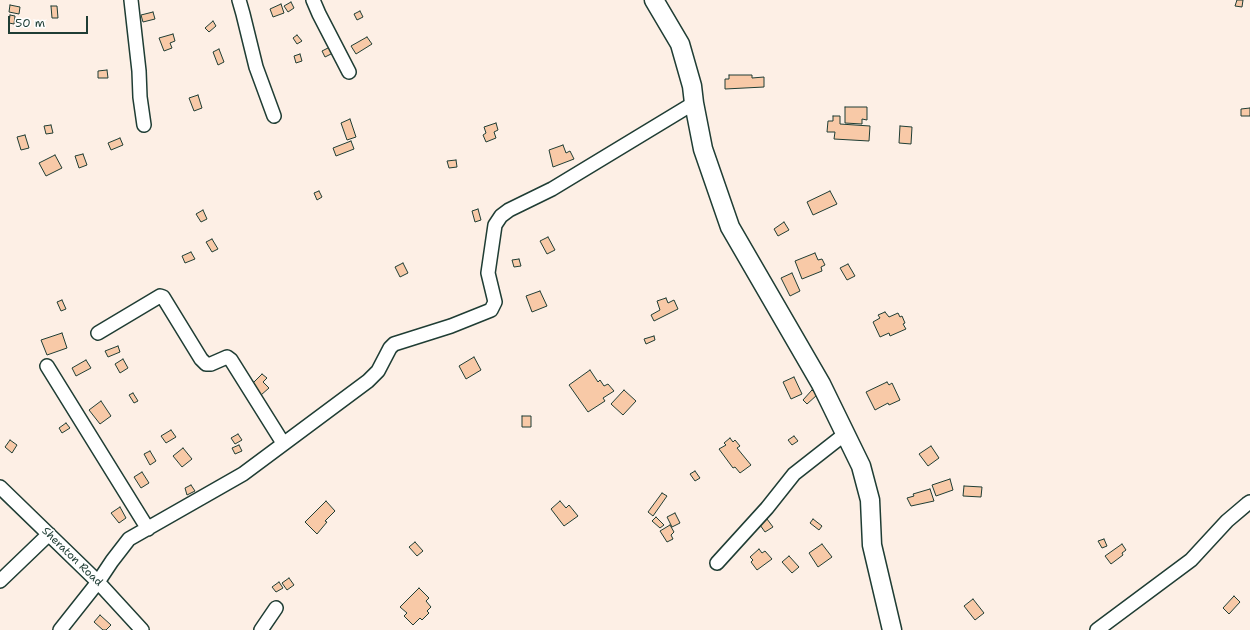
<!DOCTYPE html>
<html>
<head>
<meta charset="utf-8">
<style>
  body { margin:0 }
  #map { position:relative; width:1250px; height:630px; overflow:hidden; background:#fdefe5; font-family:"Shantell Sans",sans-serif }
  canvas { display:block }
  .scale { position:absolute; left:8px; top:16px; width:80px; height:18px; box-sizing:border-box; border:2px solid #1f3d34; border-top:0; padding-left:5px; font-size:12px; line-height:14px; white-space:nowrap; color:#1f3d34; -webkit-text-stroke:3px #fff; paint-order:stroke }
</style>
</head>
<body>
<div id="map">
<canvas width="1250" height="630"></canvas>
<div class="scale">50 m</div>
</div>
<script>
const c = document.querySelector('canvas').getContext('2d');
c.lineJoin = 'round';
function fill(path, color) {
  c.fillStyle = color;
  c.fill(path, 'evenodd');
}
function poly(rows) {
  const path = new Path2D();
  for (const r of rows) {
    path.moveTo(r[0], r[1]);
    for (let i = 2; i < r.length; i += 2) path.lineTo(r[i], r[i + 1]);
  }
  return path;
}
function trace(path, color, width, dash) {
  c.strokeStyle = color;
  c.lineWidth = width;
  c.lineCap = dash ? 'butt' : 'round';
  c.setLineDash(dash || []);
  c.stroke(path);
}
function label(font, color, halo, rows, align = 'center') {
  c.font = font + ' "Shantell Sans",sans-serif';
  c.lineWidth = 3;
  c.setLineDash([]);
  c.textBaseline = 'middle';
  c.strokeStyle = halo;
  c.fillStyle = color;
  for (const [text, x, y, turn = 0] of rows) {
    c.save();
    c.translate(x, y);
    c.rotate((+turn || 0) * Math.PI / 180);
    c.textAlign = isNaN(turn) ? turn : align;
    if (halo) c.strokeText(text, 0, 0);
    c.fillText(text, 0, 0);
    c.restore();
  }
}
const building = poly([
  [1237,0,1243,0,1242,7,1235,6,1237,0],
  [291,2,294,8,288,12,284,6,291,2],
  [281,4,284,13,273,17,270,9,281,4],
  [10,5,20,7,19,14,9,12,10,5],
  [51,6,57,6,58,18,52,18,51,6],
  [360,11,363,17,357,20,354,14,360,11],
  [153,12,155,19,143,22,141,15,153,12],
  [10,15,15,16,14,24,9,23,10,15],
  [213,21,216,26,209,32,205,28,213,21],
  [173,34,175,41,170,43,172,48,164,51,159,38,173,34],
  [297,35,302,41,297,44,293,38,297,35],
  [367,37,372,44,356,54,351,46,367,37],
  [330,47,333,53,325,57,322,51,330,47],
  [219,49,224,62,218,65,213,52,219,49],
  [300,54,302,61,296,63,294,56,300,54],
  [107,70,108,78,98,78,98,71,107,70],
  [729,75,752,75,752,78,764,77,764,87,725,89,725,79,729,79,729,75],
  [198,95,202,108,194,111,189,98,198,95],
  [845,107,867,107,867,120,862,119,862,124,845,123,845,107],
  [1250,108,1250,116,1241,116,1241,109,1250,108],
  [833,116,840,116,840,124,870,126,869,141,834,139,835,132,827,132,828,121,833,121,833,116],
  [350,119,356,137,347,140,341,123,350,119],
  [496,123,498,130,494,132,496,138,486,142,483,135,486,133,484,127,496,123],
  [51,125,53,133,46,134,44,126,51,125],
  [900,126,912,127,911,144,899,143,900,126],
  [25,135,29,148,21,150,17,137,25,135],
  [120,138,123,145,111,150,108,143,120,138],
  [351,141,354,149,336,156,333,148,351,141],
  [563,145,566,153,570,151,574,159,553,167,549,150,563,145],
  [83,154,87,165,79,168,75,156,83,154],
  [55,155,62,168,46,176,39,163,55,155],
  [456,160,457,167,449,168,447,161,456,160],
  [319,191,322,197,317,200,314,193,319,191],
  [830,191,837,204,813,215,807,202,830,191],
  [478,209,481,220,475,222,472,211,478,209],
  [203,210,207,219,201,222,196,214,203,210],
  [784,222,789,230,778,236,774,229,784,222],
  [548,237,555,250,547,254,540,241,548,237],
  [212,239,218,249,212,252,206,242,212,239],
  [191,252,195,259,185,263,182,256,191,252],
  [815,253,818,260,822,259,825,265,821,267,822,271,802,279,795,261,815,253],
  [519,259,521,266,514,267,512,260,519,259],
  [403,263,408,273,400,277,395,267,403,263],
  [848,264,855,276,847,280,840,268,848,264],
  [792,273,800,291,790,296,781,278,792,273],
  [540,291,547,306,532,312,526,296,540,291],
  [666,298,668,303,674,300,678,309,654,321,651,315,660,310,657,301,666,298],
  [62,300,66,309,61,311,57,302,62,300],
  [885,312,889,317,898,313,900,317,902,316,905,323,903,324,906,329,890,336,889,333,880,337,873,322,880,318,878,315,885,312],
  [62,333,67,348,47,355,41,340,62,333],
  [654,336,655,340,646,344,644,339,654,336],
  [118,346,120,352,108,357,105,351,118,346],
  [474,357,481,370,466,379,459,366,474,357],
  [123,359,128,368,120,373,115,364,123,359],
  [86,360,91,368,76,376,72,368,86,360],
  [590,370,598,382,600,380,604,386,608,384,614,391,603,398,605,401,588,412,569,385,590,370],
  [262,374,267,378,263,382,269,388,261,395,251,385,262,374],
  [794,377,802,394,791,399,783,382,794,377],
  [887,382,889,385,892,383,900,400,889,405,888,403,875,410,866,392,887,382],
  [624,390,636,401,623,415,611,404,624,390],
  [812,390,817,395,807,404,803,400,812,390],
  [133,393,138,401,134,403,129,395,133,393],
  [101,401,111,416,100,424,89,410,101,401],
  [522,416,531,416,531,427,522,427,522,416],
  [66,423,70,428,62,433,59,428,66,423],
  [171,430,176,437,166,443,161,436,171,430],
  [238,434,242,440,235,444,231,438,238,434],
  [794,436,798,441,792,445,788,440,794,436],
  [730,438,733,442,735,440,740,446,737,448,751,465,740,473,735,467,733,468,719,449,726,445,724,443,730,438],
  [10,440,17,445,12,453,5,447,10,440],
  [239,445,242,451,235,454,232,448,239,445],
  [931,446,939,458,928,466,919,454,931,446],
  [183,448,192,459,182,467,173,456,183,448],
  [150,451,156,461,150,465,144,454,150,451],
  [695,471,700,478,695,481,690,474,695,471],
  [142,472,149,483,141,488,134,477,142,472],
  [950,479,953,490,936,496,932,485,950,479],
  [191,485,195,491,187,495,185,488,191,485],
  [964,486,982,487,981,497,963,496,964,486],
  [930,489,934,501,911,506,907,498,914,496,913,494,930,489],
  [662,493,667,496,653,516,648,512,662,493],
  [326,501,335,511,325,521,327,522,317,534,305,522,326,501],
  [560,501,566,508,569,505,578,516,564,526,551,509,560,501],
  [120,507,126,518,119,523,111,513,120,507],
  [675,513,680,523,672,527,667,517,675,513],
  [656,517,664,525,660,528,652,521,656,517],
  [767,519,773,527,765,532,760,525,767,519],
  [813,519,822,526,819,530,810,523,813,519],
  [670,525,674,532,671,535,673,539,667,542,660,531,670,525],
  [1104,539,1107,546,1102,548,1098,541,1104,539],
  [415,542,423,551,417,556,409,547,415,542],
  [822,544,832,557,818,567,809,553,822,544],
  [1122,544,1126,550,1122,553,1123,555,1111,564,1105,556,1122,544],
  [759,549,762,553,765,551,772,559,757,570,751,562,753,560,750,557,759,549],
  [789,556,799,567,792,573,782,562,789,556],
  [289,578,294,585,287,590,282,583,289,578],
  [279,582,283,588,276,592,272,587,279,582],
  [419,588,429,598,426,601,431,607,427,611,429,613,422,620,420,618,413,625,404,616,407,613,400,607,419,588],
  [1234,596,1240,602,1229,614,1223,608,1234,596],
  [973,599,984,613,975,620,964,606,973,599],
  [100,615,111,625,106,630,103,630,94,622,100,615]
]);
const street = poly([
  [131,0,139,71,140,97,144,125],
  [239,0,243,14,256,67,274,116],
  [313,0,319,14,349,72],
  [98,333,160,296,163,297,201,359,206,364,211,364,227,357,231,360,283,443],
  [47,366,148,529],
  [0,487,98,582,142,630],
  [717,563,767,508,794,474,845,434],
  [0,581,49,534],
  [60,630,98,582,112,561,129,539,243,474,368,381,378,371,390,348,394,344,451,326,491,310,495,302,488,273,495,225,501,216,509,210,552,189,694,103],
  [261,630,276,608],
  [1097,630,1191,560,1227,521,1247,504,1250,502]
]);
const secondary = poly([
  [654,0,680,44,692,86,694,103,703,149,730,227,821,384,861,466,870,500,872,545,892,630]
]);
const streetNames = [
  ["Sheraton Road",72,557,44]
];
fill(building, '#f8c9a7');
trace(building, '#1f3d34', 1);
trace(street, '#1f3d34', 16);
trace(secondary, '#1f3d34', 21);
trace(street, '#fff', 13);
trace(secondary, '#fff', 18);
label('11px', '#1f3d34', '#fff', streetNames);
</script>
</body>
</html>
